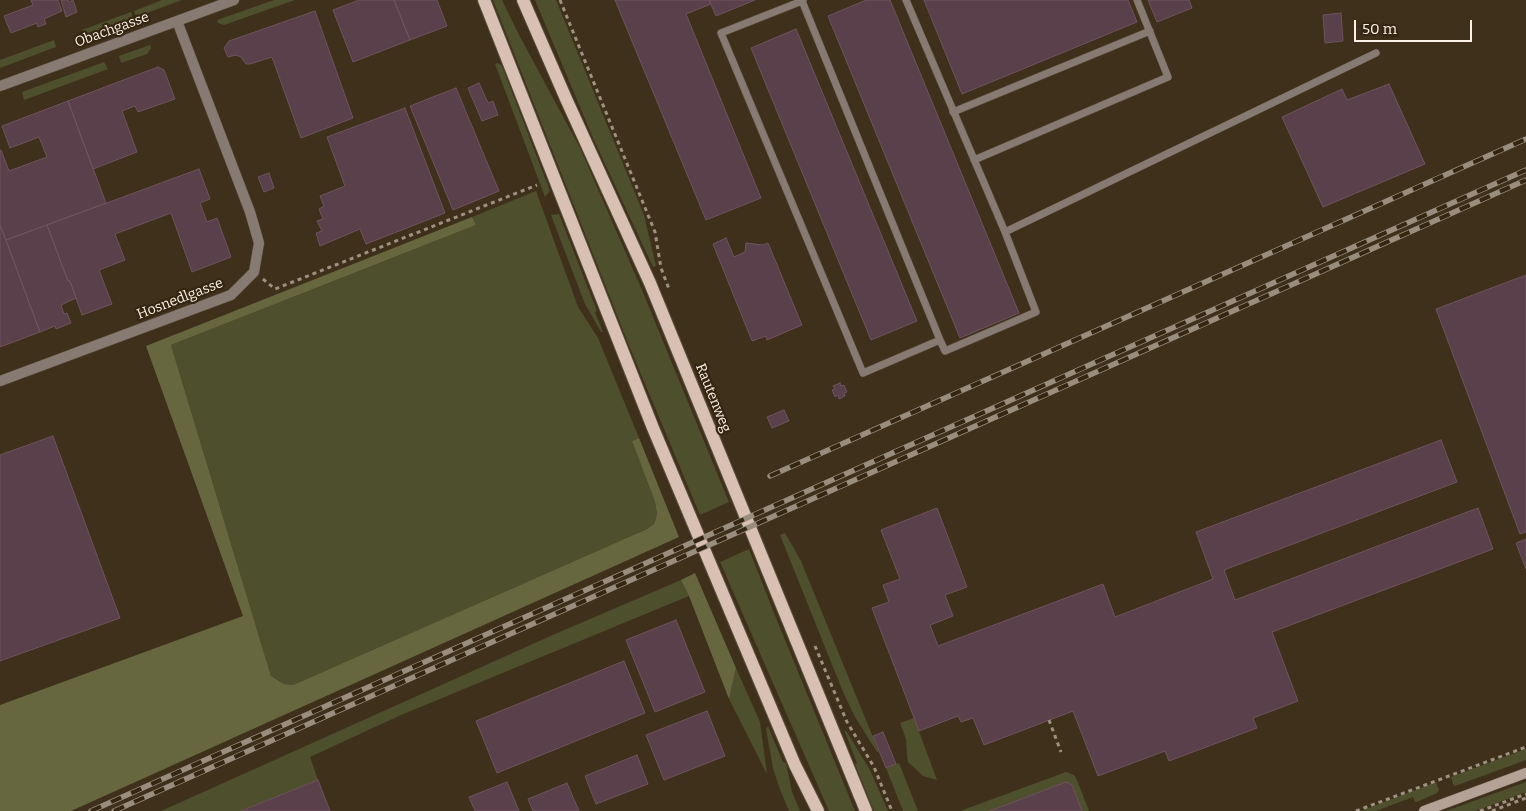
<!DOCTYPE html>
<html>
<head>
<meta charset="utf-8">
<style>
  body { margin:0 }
  #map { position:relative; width:1526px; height:811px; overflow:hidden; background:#3f301c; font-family:Bitter,serif }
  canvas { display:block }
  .scale { position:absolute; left:1354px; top:20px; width:118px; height:22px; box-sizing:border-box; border:2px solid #fbf1e5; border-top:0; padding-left:6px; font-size:15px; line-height:18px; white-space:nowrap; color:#fbf1e5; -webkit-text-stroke:4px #352612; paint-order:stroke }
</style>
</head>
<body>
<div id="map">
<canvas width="1526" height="811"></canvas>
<div class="scale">50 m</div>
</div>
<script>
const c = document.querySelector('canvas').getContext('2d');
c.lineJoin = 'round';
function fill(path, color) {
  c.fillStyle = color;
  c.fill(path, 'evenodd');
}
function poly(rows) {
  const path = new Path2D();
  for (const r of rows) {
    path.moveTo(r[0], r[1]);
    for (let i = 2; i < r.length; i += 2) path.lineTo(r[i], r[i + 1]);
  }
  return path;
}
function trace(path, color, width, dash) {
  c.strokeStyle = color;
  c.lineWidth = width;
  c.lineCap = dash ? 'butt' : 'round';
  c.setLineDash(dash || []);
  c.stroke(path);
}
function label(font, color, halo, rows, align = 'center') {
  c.font = font + ' Bitter,serif';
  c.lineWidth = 4.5;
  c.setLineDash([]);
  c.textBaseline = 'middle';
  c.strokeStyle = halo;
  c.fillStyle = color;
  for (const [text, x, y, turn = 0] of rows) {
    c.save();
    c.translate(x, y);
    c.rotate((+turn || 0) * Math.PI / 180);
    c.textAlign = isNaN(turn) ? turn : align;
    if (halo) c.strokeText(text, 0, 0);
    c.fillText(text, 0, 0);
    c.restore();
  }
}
const green = poly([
  [162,0,182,0,136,17,134,11],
  [274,0,295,0,224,25,218,23,217,20],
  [493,0,502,0,518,33,580,148,642,290,729,502,700,515,630,348],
  [535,0,556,0,644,215,656,266,653,267,593,138],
  [131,12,133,18,85,36,82,30],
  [54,40,56,47,0,68,0,60],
  [150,45,151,48,147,54,121,63,119,56],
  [104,62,108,69,24,100,22,92],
  [498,63,502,66,550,191,545,197,495,64],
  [536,191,578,307,598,338,639,438,632,441,655,502,657,514,654,524,647,529,293,685,284,684,271,676,171,345,476,225,472,217],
  [559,214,597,311,595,312,603,332,601,332,585,304,551,215],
  [785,533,801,561,879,752,877,752,855,717,843,692,780,535],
  [749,549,774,613,855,811,829,811,720,562],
  [681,580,689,596,401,715,310,757,318,780,241,811,161,811,555,634],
  [736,668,760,722,767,774,729,699],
  [914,718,937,780,923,776,908,762,907,756,906,739,900,723],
  [768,726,783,762,786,763,792,792,800,811,789,811,779,787,773,768,766,729],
  [844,730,847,732,870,770,888,811,874,811,855,764,857,763],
  [1526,749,1526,760,1455,786,1453,784,1451,777],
  [899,763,918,811,903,811,886,768],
  [1066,772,1074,775,1077,780,1089,811,1082,811,1072,785,1066,782,990,811,960,811],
  [1436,782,1439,790,1437,793,1417,802,1415,802,1413,797,1376,811,1361,811],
  [1526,782,1526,792,1475,811,1446,811]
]);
const forest = poly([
  [472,217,476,225,171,345,271,676,284,684,293,685,647,529,654,524,657,514,655,502,632,441,639,438,679,537,71,811,0,811,0,705,243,616,146,346],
  [695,573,736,668,729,699,689,596,681,580]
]);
const building = poly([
  [31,0,58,0,62,11,44,19,46,24,38,27,37,23,11,33,4,16,33,5,31,0],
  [61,0,68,0,69,2,73,0,77,12,66,17,61,0],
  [359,0,394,0,410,40,353,62,333,10,359,0],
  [394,0,437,0,447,26,410,40,394,0],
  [615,0,709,0,711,4,686,14,761,198,706,220,615,0],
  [709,0,755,0,716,16,709,0],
  [866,0,890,0,1019,313,960,338,828,16,866,0],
  [924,0,1128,0,1137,22,962,94,924,0],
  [1148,0,1189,0,1192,8,1157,22,1148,0],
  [315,11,353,118,301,138,272,57,250,64,246,64,241,57,236,55,228,57,224,48,229,41,315,11],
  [1341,13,1343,41,1325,43,1323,15,1341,13],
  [796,29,917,321,871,340,751,48,796,29],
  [158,67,164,70,175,99,138,112,135,106,122,111,137,152,93,169,68,101,158,67],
  [479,83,488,103,493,101,498,115,482,121,468,88,479,83],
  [1389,84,1425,164,1323,207,1282,117,1342,89,1347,100,1389,84],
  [456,88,499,191,453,210,410,106,456,88],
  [68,101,106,203,6,240,0,225,0,150,1,150,9,171,47,157,39,137,10,148,2,126,68,101],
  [405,108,445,213,366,244,360,229,320,246,316,233,322,231,317,221,323,219,319,209,324,206,320,196,345,186,327,137,405,108],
  [199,169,210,199,200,203,207,222,217,218,231,257,192,272,171,213,115,234,125,260,99,270,112,304,82,315,70,281,68,281,47,225,199,169],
  [269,173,274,188,264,192,258,177,269,173],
  [0,225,40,332,0,347,0,225],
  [47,225,68,281,70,281,76,298,61,305,64,314,67,313,71,323,56,329,55,326,40,332,6,240,47,225],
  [726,238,734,257,745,252,746,243,763,245,768,243,802,325,767,340,766,336,752,341,713,244,726,238],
  [1526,275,1526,532,1520,534,1436,309,1526,275],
  [840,383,841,386,844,385,847,392,844,393,845,396,839,399,838,395,835,397,832,390,835,389,833,386,840,383],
  [784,410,789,421,772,428,767,417,784,410],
  [53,436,120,618,0,661,0,455,53,436],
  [1441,440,1457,482,1224,570,1235,600,1478,508,1493,549,1272,632,1298,701,1253,718,1257,728,1169,761,1165,751,1098,776,1073,711,984,745,973,718,961,722,958,716,919,731,872,608,889,602,883,585,900,579,881,530,937,508,967,587,945,595,953,616,930,625,938,646,1103,584,1115,617,1213,579,1196,532,1441,440],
  [1526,539,1526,569,1516,543,1526,539],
  [676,620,705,692,655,712,626,640,676,620],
  [624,661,645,713,497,773,476,721,624,661],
  [707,711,725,756,664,780,646,735,707,711],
  [883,732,896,764,886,768,873,736,883,732],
  [637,755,648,784,596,804,585,776,637,755],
  [318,780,330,811,241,811,318,780],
  [507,782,519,811,475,811,469,797,507,782],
  [1066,782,1072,785,1082,811,990,811,1066,782],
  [567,783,579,811,533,811,528,799,567,783]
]);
const path = poly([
  [560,0,655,232,661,268,669,289],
  [263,279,275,289,537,185],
  [815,646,847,722,874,767,892,811],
  [1049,720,1061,752],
  [1356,811,1526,747],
  [1480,811,1526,794],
  [1492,811,1526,798]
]);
const lane = poly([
  [906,0,1005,232,1036,312,945,351,940,340],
  [802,1,940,340,863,373,721,33,802,1,803,0],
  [953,112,1150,31],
  [974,160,1168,77,1137,0],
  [1005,232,1376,53]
]);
const street = poly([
  [0,86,234,0],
  [0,381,231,295,254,272,259,243,250,212,177,21]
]);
const secondary = poly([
  [1424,811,1526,773]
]);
const primary = poly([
  [484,0,653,428,795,765,818,811],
  [523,0,567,101,650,283,866,811]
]);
const rail = poly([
  [770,476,1526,139],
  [91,811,1526,170],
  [114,811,1526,180]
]);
const streetNames = [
  ["Obachgasse",112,30,-20],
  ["Hosnedlgasse",180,299,-21],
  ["Rautenweg",713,398,68]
];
fill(green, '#4e4f2c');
fill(forest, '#66673e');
fill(building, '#5a404a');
trace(building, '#6f535e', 1);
trace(lane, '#5d4f3c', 8);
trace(street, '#5d4f3c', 11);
trace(secondary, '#5d4f3c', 11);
trace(primary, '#5d4f3c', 14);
trace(path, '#9e9181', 3, [4, 4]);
trace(lane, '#867a73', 7);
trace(street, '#867a73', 10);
trace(secondary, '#b4a297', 10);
trace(primary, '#d8c0b2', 12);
trace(rail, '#998d7d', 5.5);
trace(rail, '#352612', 4, [11]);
label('14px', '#fbf1e5', '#352612', streetNames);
</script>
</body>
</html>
